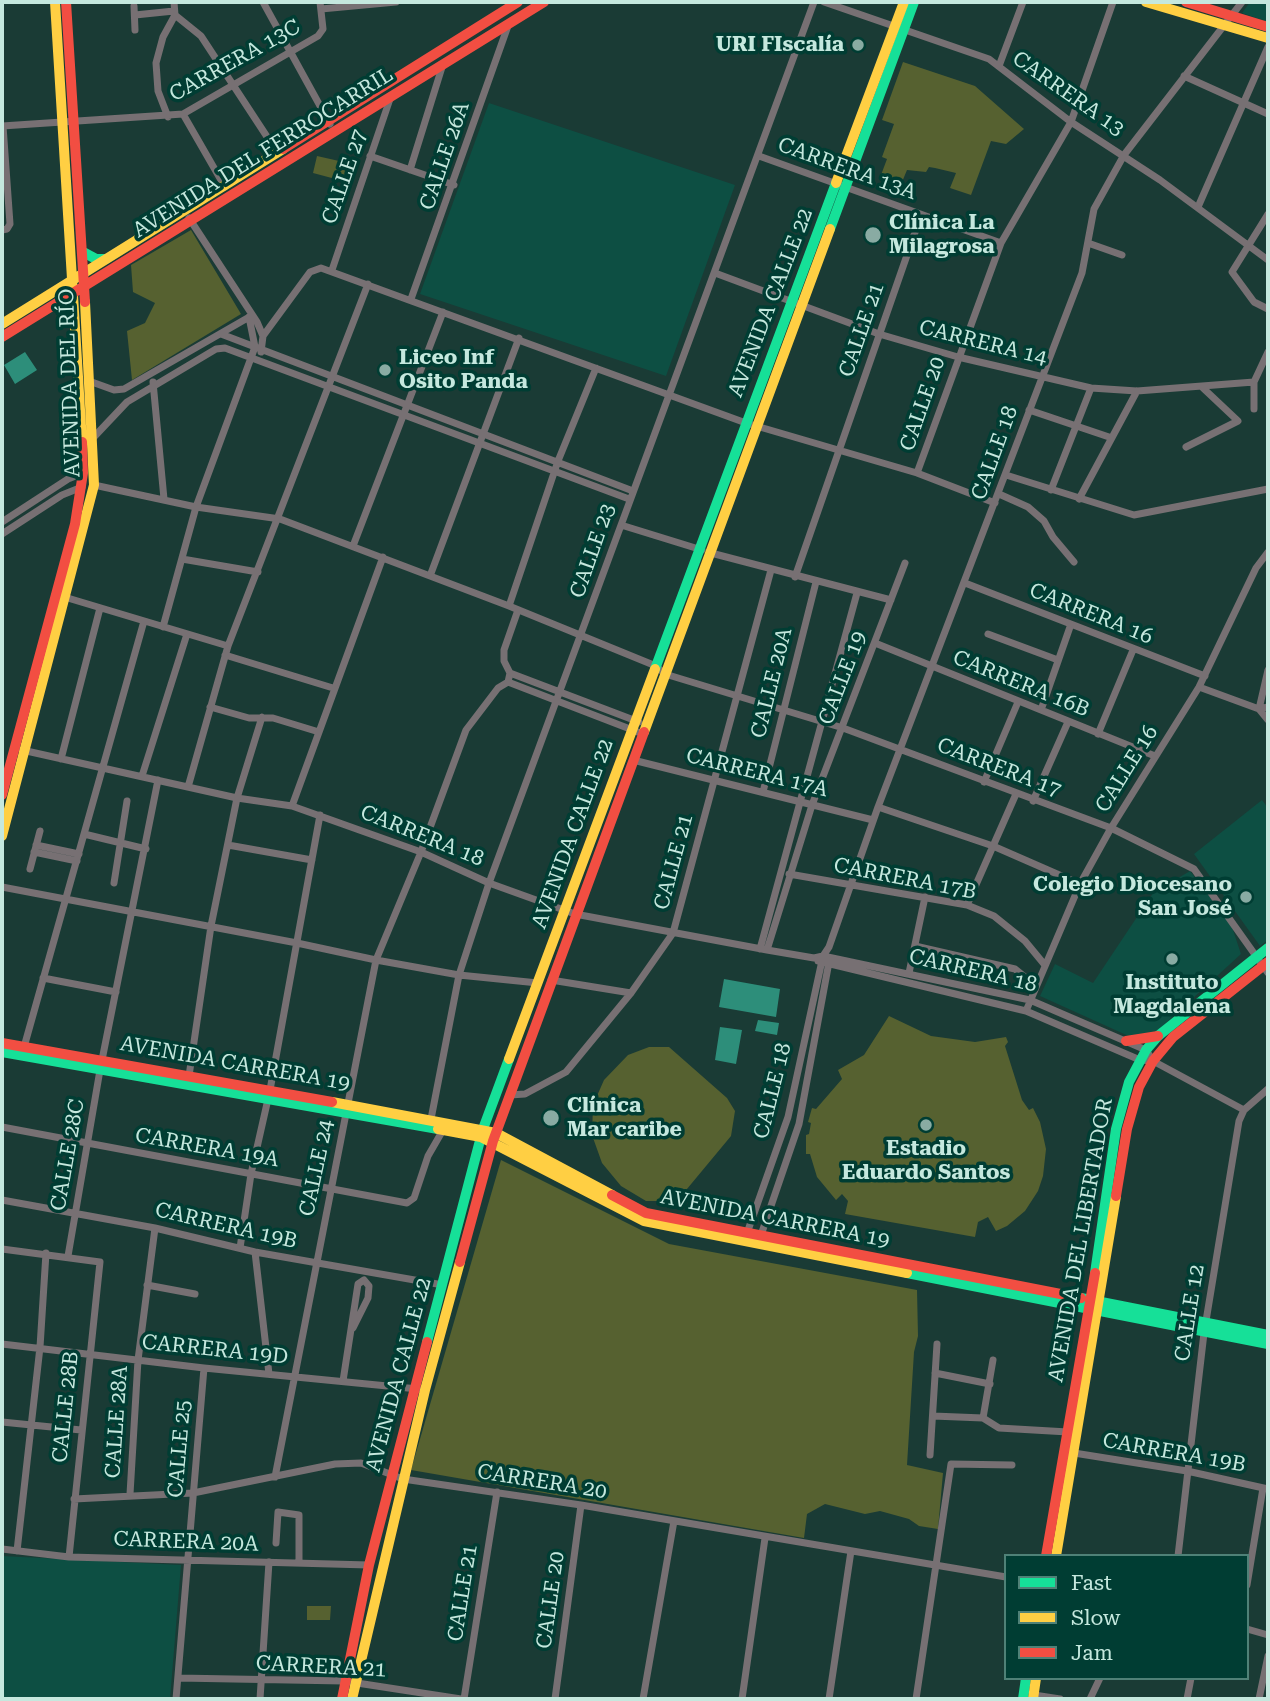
<!DOCTYPE html>
<html>
<head>
<meta charset="utf-8">
<style>
  body { margin:0 }
  #map { position:relative; width:1270px; height:1701px; overflow:hidden; background:#1a3b35; font-family:"Roboto Serif",serif }
  canvas { display:block }
  .frame { position:absolute; inset:0; border:4px solid #c5e8de; pointer-events:none }
  .legend { position:absolute; left:1004px; top:1554px; width:245px; height:126px; box-sizing:border-box; background:#003d33; border:2px solid #4f8177; margin:0; padding:9px 12px; list-style:none; font-size:21px; color:#c5e8de }
  .legend li { display:flex; align-items:center; gap:14px; height:35px }
  .legend b { width:35px; border:2px solid #4f8177 }
</style>
</head>
<body>
<div id="map">
<canvas width="1270" height="1701"></canvas>
<div class="frame"></div>
<ul class="legend">
<li><b style="height:9px;background:#16e098"></b>Fast</li>
<li><b style="height:9px;background:#ffcf43"></b>Slow</li>
<li><b style="height:9px;background:#f24e42"></b>Jam</li>
</ul>
</div>
<script>
const c = document.querySelector('canvas').getContext('2d');
c.lineJoin = 'round';
function fill(path, color) {
  c.fillStyle = color;
  c.fill(path, 'evenodd');
}
function poly(rows) {
  const path = new Path2D();
  for (const r of rows) {
    path.moveTo(r[0], r[1]);
    for (let i = 2; i < r.length; i += 2) path.lineTo(r[i], r[i + 1]);
  }
  return path;
}
function trace(path, color, width, dash) {
  c.strokeStyle = color;
  c.lineWidth = width;
  c.lineCap = dash ? 'butt' : 'round';
  c.setLineDash(dash || []);
  c.stroke(path);
}
function label(font, color, halo, rows, align = 'center') {
  c.font = font + ' "Roboto Serif",serif';
  c.lineWidth = 7;
  c.setLineDash([]);
  c.textBaseline = 'middle';
  c.strokeStyle = halo;
  c.fillStyle = color;
  for (const [text, x, y, turn = 0] of rows) {
    c.save();
    c.translate(x, y);
    c.rotate((+turn || 0) * Math.PI / 180);
    c.textAlign = isNaN(turn) ? turn : align;
    if (halo) c.strokeText(text, 0, 0);
    c.fillText(text, 0, 0);
    c.restore();
  }
}
const built = poly([
  [1250,2,1268,2,1268,22,1242,13],
  [489,103,735,185,666,376,420,294],
  [1262,800,1268,808,1268,940,1260,946,1194,854],
  [1190,871,1231,924,1241,954,1144,1043,1040,996,1055,964,1093,983,1153,893],
  [2,1556,181,1565,170,1699,2,1699]
]);
const green = poly([
  [903,62,975,86,1024,129,1006,144,991,141,971,195,950,188,956,173,935,168,929,167,926,172,907,170,902,182,881,175,887,159,882,157,894,124,882,120],
  [317,156,348,163,343,181,313,173],
  [191,230,241,314,132,380,127,331,145,323,155,303,133,292,131,265],
  [889,1016,931,1036,975,1042,1006,1037,1008,1042,1005,1046,1022,1100,1029,1110,1033,1108,1040,1122,1046,1149,1043,1176,1038,1191,1025,1211,1007,1226,996,1231,988,1217,978,1222,975,1237,845,1214,848,1201,842,1194,836,1200,817,1177,810,1154,806,1154,806,1135,809,1134,811,1123,808,1122,812,1108,816,1109,842,1079,838,1070,864,1055],
  [649,1047,669,1047,727,1098,735,1111,731,1136,677,1201,646,1201,621,1186,602,1163,592,1135,593,1105,604,1080,628,1055],
  [501,1160,669,1244,917,1290,918,1336,914,1352,907,1465,943,1473,938,1529,919,1526,909,1519,880,1511,865,1514,825,1504,807,1514,804,1538,411,1470],
  [307,1606,331,1606,330,1620,307,1620]
]);
const water = poly([
  [25,352,37,370,15,384,4,365],
  [724,979,780,989,776,1017,719,1007],
  [758,1020,779,1023,777,1035,755,1031],
  [720,1027,742,1030,736,1064,715,1060]
]);
const street = poly([
  [174,2,175,15,201,36,277,152],
  [263,2,330,124],
  [824,2,989,59,1071,122,1160,180,1268,260],
  [134,6,135,30],
  [321,9,396,2],
  [135,15,174,11],
  [999,66,1023,2],
  [1184,76,1268,114],
  [183,114,225,187],
  [168,117,158,91,156,63,163,37,175,15],
  [2,126,183,114,318,36,323,29,320,2],
  [370,156,454,185],
  [759,156,1001,243],
  [410,170,443,64],
  [1198,207,1268,47],
  [1268,214,1232,272,1254,302,1268,309],
  [189,218,257,322,263,336,261,352],
  [2,230,7,229,10,224,3,126],
  [1088,243,1122,255],
  [332,270,391,96],
  [715,273,879,334,958,357,1091,388,1137,391,1254,382],
  [411,299,509,23],
  [221,334,633,491],
  [263,336,310,272,321,268,746,423,917,473,995,503],
  [89,381,114,390,124,389,251,316],
  [153,382,164,499],
  [1254,409,1254,382,1268,352],
  [1029,410,1112,438],
  [93,438,127,402,216,349,225,348,629,499],
  [1186,447,1238,421,1203,388],
  [917,473,1001,243,1071,122,1113,2],
  [1006,475,1134,515,1268,489],
  [94,485,196,507,280,519,509,606,656,666,665,674,843,728,1111,828,1194,869,1268,973],
  [1051,490,1091,388],
  [999,494,1028,507,1044,521,1053,537,1074,562],
  [1079,499,1137,391],
  [2,522,68,479,83,473],
  [621,525,702,550],
  [2,534,62,495,82,487],
  [353,546,443,312],
  [711,553,891,600],
  [182,559,258,572],
  [430,576,519,338],
  [795,577,921,215],
  [965,583,1205,676],
  [61,596,228,646],
  [509,606,558,461,596,368],
  [163,627,196,507,255,347,249,317],
  [988,634,1058,660],
  [875,643,1155,756],
  [225,655,333,688],
  [1268,670,1259,709,1268,720],
  [510,673,639,722],
  [508,682,643,734],
  [1199,687,1259,709,1268,707],
  [210,707,249,718,273,718,319,732],
  [1041,710,1071,624],
  [1098,734,1133,650],
  [22,750,237,798,292,806,421,852,489,883,575,914,767,950,814,958,823,956,1030,1000,1146,1050,1153,1061],
  [61,759,100,608],
  [633,760,873,820],
  [142,776,187,634],
  [984,782,1018,702],
  [188,787,228,646,368,284],
  [763,792,816,582],
  [1033,801,1068,722],
  [292,806,383,557],
  [878,807,993,846,1080,884],
  [84,834,146,849],
  [36,845,79,854],
  [228,845,312,860],
  [34,852,77,861],
  [30,869,40,831],
  [789,874,967,905,994,916,1025,941,1044,964],
  [114,883,127,801],
  [2,887,297,943,376,960,459,975,538,983],
  [967,905,1016,794],
  [915,946,1015,969,1036,986],
  [760,949,857,593],
  [767,950,812,805,905,563],
  [818,961,1026,1011,1140,1060,1153,1061,1244,1110],
  [909,973,925,897],
  [43,978,116,992],
  [551,980,631,993],
  [1026,1011,1080,884,1111,828,1199,687,1256,568,1268,552],
  [24,1047,144,621],
  [189,1076,211,926,237,798,262,717],
  [270,1090,320,815],
  [510,1095,525,1094,566,1072,631,993,673,933,771,570],
  [431,1119,459,975,489,883,814,2],
  [2,1127,407,1203,414,1198,428,1156,443,1130],
  [2,1200,155,1228,255,1252,443,1285],
  [746,1236,788,1117,823,956,829,947,878,807,1082,273,1094,209,1124,155,1242,2],
  [760,1238,799,1124,829,962],
  [240,1248,251,1174,268,1099],
  [2,1249,100,1262,69,1557],
  [255,1252,269,1374],
  [68,1256,100,1070,158,780],
  [147,1285,195,1294],
  [2,1344,204,1368,418,1389],
  [935,1373,990,1384],
  [343,1381,358,1284,364,1280,369,1286,368,1298,353,1328],
  [933,1416,983,1418,999,1428,1068,1432],
  [983,1418,993,1360],
  [2,1422,81,1430],
  [1074,1453,1187,1471,1268,1489],
  [930,1455,937,1344],
  [275,1477,376,960,421,852,466,730,498,688,508,682,510,673,504,661,504,650,518,610],
  [130,1494,138,1360,155,1228],
  [74,1499,193,1493,335,1464,361,1463,403,1479,581,1505,1006,1577],
  [276,1543,278,1512,299,1515,299,1563],
  [2,1549,69,1557,369,1565],
  [17,1551,40,1347,46,1253],
  [1178,1556,1204,1333,1239,1121,1244,1110,1268,1089],
  [1247,1585,1263,1488],
  [1247,1629,1268,1635],
  [178,1678,344,1681,461,1699],
  [1034,1695,1060,1699],
  [176,1699,204,1368],
  [260,1699,269,1562],
  [464,1699,497,1492],
  [555,1699,581,1505],
  [643,1699,674,1521],
  [742,1699,765,1538],
  [829,1699,851,1551],
  [916,1699,951,1464,1012,1465],
  [1090,1699,1100,1678],
  [1187,1699,1191,1678],
  [1259,1699,1268,1656]
]);
const fast = poly([
  [830,229,914,2],
  [83,252,96,259,106,259],
  [655,669,836,183],
  [2,1052,438,1129],
  [907,1273,1268,1344],
  [1095,1273,1116,1129,1129,1082,1146,1050,1158,1036,1268,948],
  [1081,1298,1268,1335],
  [427,1342,483,1129,509,1059],
  [1023,1699,1026,1678]
]);
const slow = poly([
  [55,2,82,442],
  [1146,2,1268,38],
  [836,183,904,2],
  [2,324,283,149],
  [644,732,830,229],
  [2,836,94,485,85,302],
  [509,1059,655,669],
  [332,1102,496,1133,612,1195],
  [438,1129,481,1137,644,1221,907,1273],
  [1056,1556,1116,1196],
  [352,1699,425,1390,460,1262],
  [1033,1699,1036,1678]
]);
const jam = poly([
  [66,2,85,302],
  [1186,2,1268,27],
  [283,149,518,2],
  [2,337,544,2],
  [2,795,75,524,83,473,82,442],
  [1126,1041,1158,1036],
  [2,1043,332,1102],
  [612,1195,646,1213,1081,1298],
  [1116,1196,1127,1129,1139,1087,1153,1061,1173,1037,1268,962],
  [460,1262,493,1141,644,732],
  [1046,1556,1095,1273],
  [342,1699,369,1565,427,1342]
]);
const markers = [
  [858,45,7,"#89aba3"],
  [873,235,9,"#89aba3"],
  [385,370,7,"#89aba3"],
  [1246,897,7,"#89aba3"],
  [1172,959,7,"#89aba3"],
  [551,1118,9,"#89aba3"],
  [926,1125,7,"#89aba3"]
];
const poiNames = [
  ["URI FIscalía",844,45,"right"],
  ["Clínica La",889,223],
  ["Milagrosa",889,247],
  ["Liceo Inf",399,358],
  ["Osito Panda",399,382],
  ["Colegio Diocesano",1232,885,"right"],
  ["San José",1232,909,"right"],
  ["Instituto",1172,983,"center"],
  ["Magdalena",1172,1007,"center"],
  ["Clínica",567,1106],
  ["Mar caribe",567,1130],
  ["Estadio",926,1149,"center"],
  ["Eduardo Santos",926,1173,"center"]
];
const streetNames = [
  ["CARRERA 13C",235,61,-29],
  ["CARRERA 13",1068,94,35],
  ["AVENIDA DEL FERROCARRIL",263,153,-32],
  ["CALLE 26A",445,156,-71],
  ["CARRERA 13A",847,169,20],
  ["CALLE 27",345,177,-71],
  ["AVENIDA CALLE 22",771,303,-69],
  ["CALLE 21",862,330,-71],
  ["CARRERA 14",983,343,14],
  ["AVENIDA DEL RÍO",70,383,-92],
  ["CALLE 20",923,404,-71],
  ["CALLE 18",995,453,-70],
  ["CALLE 23",593,551,-71],
  ["CARRERA 16",1091,614,22],
  ["CALLE 19",843,678,-69],
  ["CALLE 20A",772,683,-76],
  ["CARRERA 16B",1021,684,22],
  ["CARRERA 17",999,768,21],
  ["CALLE 16",1127,769,-58],
  ["CARRERA 17A",757,773,14],
  ["AVENIDA CALLE 22",573,834,-70],
  ["CARRERA 18",422,836,22],
  ["CALLE 21",674,862,-75],
  ["CARRERA 17B",905,879,11],
  ["CARRERA 18",973,971,13],
  ["AVENIDA CARRERA 19",235,1064,10],
  ["CALLE 18",773,1091,-76],
  ["CARRERA 19A",207,1148,10],
  ["CALLE 28C",68,1155,-80],
  ["CALLE 24",317,1168,-78],
  ["AVENIDA CARRERA 19",775,1219,11],
  ["CARRERA 19B",226,1226,13],
  ["AVENIDA DEL LIBERTADOR",1081,1240,-80],
  ["CALLE 12",1190,1313,-81],
  ["CARRERA 19D",215,1350,6],
  ["AVENIDA CALLE 22",399,1375,-75],
  ["CALLE 28B",66,1407,-84],
  ["CALLE 28A",117,1422,-86],
  ["CALLE 25",180,1449,-85],
  ["CARRERA 19B",1174,1453,10],
  ["CARRERA 20",542,1482,9],
  ["CARRERA 20A",186,1542,2],
  ["CALLE 21",463,1593,-81],
  ["CALLE 20",551,1600,-82],
  ["CARRERA 21",321,1667,3]
];
fill(built, '#0d4f43');
fill(green, '#566130');
fill(water, '#2d8e7a');
trace(street, '#777073', 7);
trace(fast, '#16e098', 10);
trace(slow, '#ffcf43', 10);
trace(jam, '#f24e42', 10);
for (const [x, y, r, color] of markers) {
  const dot = new Path2D();
  dot.arc(x, y, r, 0, 2 * Math.PI);
  c.fillStyle = color;
  c.fill(dot);
  trace(dot, '#003d33', 2.5);
}
label('bold 21px', '#c5e8de', '#003d33', poiNames, 'left');
label('21px', '#c5e8de', '#003d33', streetNames);
</script>
</body>
</html>
